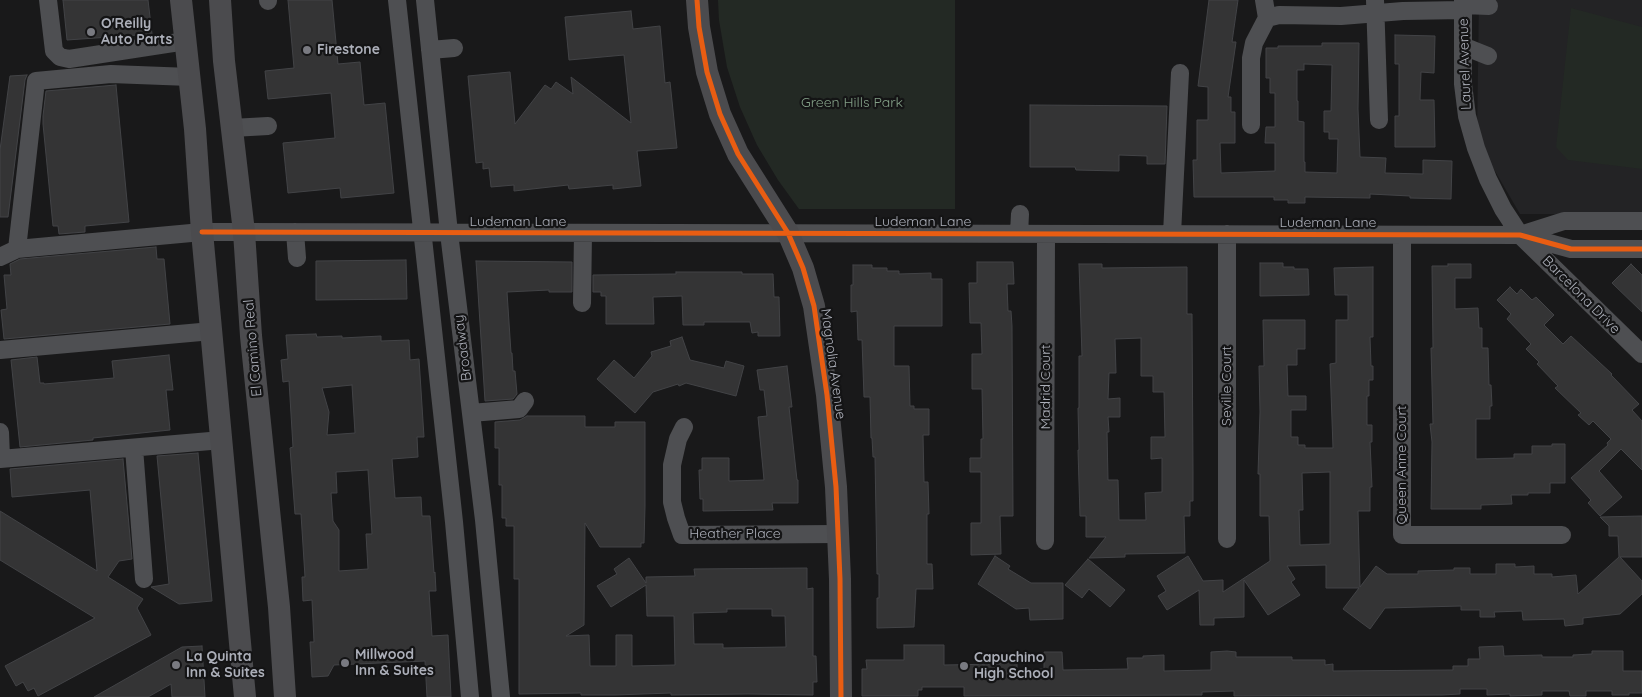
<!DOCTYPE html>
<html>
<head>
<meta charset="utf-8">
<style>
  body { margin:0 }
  canvas { display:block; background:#19191a }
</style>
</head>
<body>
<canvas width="1642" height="697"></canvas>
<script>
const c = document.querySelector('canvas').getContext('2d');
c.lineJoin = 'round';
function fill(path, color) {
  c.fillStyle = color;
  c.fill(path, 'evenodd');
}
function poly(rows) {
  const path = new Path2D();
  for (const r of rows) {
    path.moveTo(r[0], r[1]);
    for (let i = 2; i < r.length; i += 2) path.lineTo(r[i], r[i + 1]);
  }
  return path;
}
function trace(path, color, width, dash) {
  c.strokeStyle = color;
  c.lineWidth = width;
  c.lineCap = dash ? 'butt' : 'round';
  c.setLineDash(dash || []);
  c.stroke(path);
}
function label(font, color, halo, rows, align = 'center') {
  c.font = font + ' Quicksand,sans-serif';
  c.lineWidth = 4.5;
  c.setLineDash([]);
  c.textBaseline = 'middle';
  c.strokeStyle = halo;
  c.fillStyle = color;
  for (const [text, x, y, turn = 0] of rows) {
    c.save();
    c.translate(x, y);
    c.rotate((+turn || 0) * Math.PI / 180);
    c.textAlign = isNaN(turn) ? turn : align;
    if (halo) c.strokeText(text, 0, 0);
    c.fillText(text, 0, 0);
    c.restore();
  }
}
const built = poly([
  [1479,0,1642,0,1642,214,1520,214,1477,140]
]);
const green = poly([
  [718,0,955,0,955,209,799,209,778,180,757,145,740,107,727,67,719,20],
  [1571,8,1642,27,1642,169,1568,160,1556,147]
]);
const building = poly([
  [63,0,148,0,152,34,67,40,63,0],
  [288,0,332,0,338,64,360,62,364,105,385,103,394,193,341,198,340,188,288,193,283,143,335,138,331,93,268,99,265,71,294,68,288,0],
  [1209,0,1238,0,1232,42,1236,42,1228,97,1231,97,1231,112,1235,112,1235,143,1220,143,1221,173,1275,171,1275,143,1265,143,1266,127,1275,127,1275,93,1270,93,1270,78,1266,78,1266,48,1278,48,1278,46,1322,46,1322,43,1359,43,1358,109,1360,157,1386,158,1385,173,1423,174,1423,160,1452,161,1451,199,1410,198,1410,196,1370,194,1370,198,1305,197,1305,203,1288,203,1288,200,1274,200,1274,197,1194,197,1193,160,1197,160,1197,120,1208,120,1208,87,1198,86,1209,0],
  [1304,64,1332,65,1331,111,1324,111,1324,132,1329,132,1329,139,1338,139,1337,173,1305,172,1305,162,1304,162,1304,122,1298,121,1298,101,1297,101,1297,70,1304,70,1304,64],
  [631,11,633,29,660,26,665,83,670,82,677,148,637,151,641,186,613,189,613,185,569,189,568,185,514,191,514,185,491,187,489,168,483,169,483,162,476,163,468,76,510,72,515,124,545,85,551,89,556,82,573,94,571,77,631,123,624,55,569,60,565,17,631,11],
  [1395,35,1435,36,1434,73,1421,72,1420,100,1434,100,1435,147,1395,147,1395,116,1399,116,1399,64,1395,64,1395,35],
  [27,75,25,80,8,217,0,217,0,150,10,76,27,75],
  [116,85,129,222,85,226,85,232,59,234,58,226,53,226,43,124,43,116,46,91,116,85],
  [1030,105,1167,106,1165,164,1147,164,1147,156,1119,155,1119,171,1076,170,1075,167,1030,167,1030,105],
  [156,247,157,259,164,259,170,324,4,339,1,310,7,309,4,275,11,275,10,264,20,259,156,247],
  [406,260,407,299,316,300,316,261,406,260],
  [476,261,572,262,572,292,549,292,549,290,507,292,511,353,512,353,513,371,515,371,517,394,513,399,485,401,476,261],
  [977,262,1013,262,1014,284,1007,284,1008,311,1011,311,1012,326,1013,516,1000,516,1001,554,971,555,971,523,981,523,981,472,970,472,970,458,981,458,981,439,983,439,982,389,972,389,972,354,982,354,981,323,970,323,969,283,977,283,977,262],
  [1260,263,1283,263,1283,267,1294,267,1294,269,1308,269,1309,295,1260,296,1260,263],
  [1079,264,1102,264,1102,268,1187,267,1187,314,1192,314,1193,473,1193,501,1190,501,1190,516,1184,516,1185,553,1125,554,1125,557,1089,558,1106,537,1086,537,1086,516,1080,516,1078,450,1079,450,1078,408,1079,408,1079,356,1082,356,1079,264],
  [1141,338,1141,376,1153,376,1153,392,1164,392,1165,437,1151,437,1151,459,1162,458,1162,492,1145,493,1146,520,1119,520,1118,480,1108,480,1107,432,1109,432,1108,417,1120,417,1120,398,1108,399,1109,373,1116,373,1115,339,1141,338],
  [1448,264,1471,264,1471,278,1455,278,1455,309,1478,308,1479,328,1482,328,1482,348,1488,348,1489,385,1491,385,1492,406,1490,406,1490,419,1476,419,1476,459,1514,458,1514,454,1532,454,1532,446,1552,446,1552,444,1565,444,1565,483,1550,483,1550,493,1528,493,1528,495,1511,495,1512,504,1481,505,1481,509,1431,509,1432,442,1430,424,1433,424,1431,348,1433,348,1432,266,1448,266,1448,264],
  [1631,264,1642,275,1642,312,1612,283,1631,264],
  [853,265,872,265,872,268,887,268,887,271,899,271,899,274,931,273,931,279,942,279,942,326,894,326,894,366,909,366,910,406,914,406,914,409,929,409,929,435,923,435,924,482,928,482,929,514,927,514,927,564,932,564,933,589,916,589,914,627,877,628,877,598,879,598,879,574,877,574,875,457,873,457,872,438,871,438,870,397,864,397,862,340,858,340,857,311,851,312,851,285,853,285,853,265],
  [1373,267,1373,337,1370,337,1371,366,1373,366,1373,380,1369,380,1369,396,1367,396,1367,425,1372,425,1372,442,1370,442,1372,487,1370,487,1370,511,1358,511,1360,587,1376,566,1387,574,1418,574,1418,571,1454,570,1454,568,1470,568,1470,574,1496,574,1496,564,1515,564,1515,567,1534,566,1534,574,1552,574,1552,577,1576,575,1578,594,1619,557,1618,536,1609,536,1609,526,1600,517,1642,516,1642,557,1620,557,1642,581,1642,594,1620,614,1583,618,1583,624,1565,626,1564,619,1523,620,1522,611,1494,612,1495,617,1480,617,1480,610,1461,610,1461,606,1385,608,1370,629,1343,609,1359,588,1326,588,1326,565,1287,566,1295,579,1291,582,1300,595,1268,615,1244,580,1244,617,1214,618,1214,625,1200,625,1199,590,1167,610,1158,596,1166,591,1157,576,1188,556,1203,581,1223,580,1223,592,1270,561,1269,516,1260,516,1260,474,1258,474,1260,412,1259,366,1264,366,1263,320,1305,320,1305,349,1297,349,1297,365,1287,365,1288,396,1306,396,1306,410,1291,410,1291,437,1298,437,1298,445,1305,445,1305,448,1333,448,1330,364,1336,363,1336,320,1348,320,1348,295,1335,295,1334,268,1373,267],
  [1330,472,1330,544,1300,545,1299,510,1303,510,1302,473,1330,472],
  [676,272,742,272,742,274,773,274,774,297,779,297,780,336,758,336,758,332,752,333,750,322,704,322,704,325,683,325,682,296,653,297,654,324,606,324,606,296,601,296,601,292,593,292,593,275,676,274,676,272],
  [1510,287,1517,294,1521,289,1532,300,1536,297,1554,315,1544,325,1563,344,1571,336,1612,374,1611,375,1639,404,1632,410,1642,421,1642,470,1621,449,1599,471,1622,497,1600,516,1588,503,1591,500,1571,478,1608,445,1607,443,1611,439,1593,421,1589,425,1578,415,1581,413,1555,388,1558,386,1537,364,1539,362,1526,349,1531,344,1507,319,1511,314,1497,300,1510,287],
  [316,334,317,337,342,336,342,338,381,336,381,341,409,340,410,360,419,359,424,437,417,437,418,457,392,459,395,498,421,497,422,516,430,516,434,573,435,572,436,591,429,591,432,636,448,635,451,697,427,697,425,661,334,665,328,676,312,677,310,642,314,642,312,600,303,601,302,577,305,577,301,514,295,514,290,448,293,447,289,381,283,382,281,360,288,359,286,335,316,334],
  [352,385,355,433,327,435,329,412,322,388,352,385],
  [368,470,372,534,366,534,368,569,339,571,339,530,333,521,331,493,337,493,336,472,368,470],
  [682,337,690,360,724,368,726,361,744,366,736,396,686,383,679,386,678,384,653,392,635,413,597,379,614,360,634,378,652,356,651,352,671,346,670,341,682,337],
  [169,355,173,390,166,390,170,430,93,438,93,440,20,447,11,360,37,357,40,383,44,383,44,384,114,378,112,361,169,355],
  [787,366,792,407,789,407,797,480,798,480,798,503,772,503,773,510,703,511,703,499,700,499,699,470,702,470,702,458,729,458,729,481,764,480,758,417,767,416,764,390,760,390,757,370,787,366],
  [527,416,585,416,585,427,615,427,615,422,645,422,645,506,644,543,641,543,641,547,600,547,585,523,584,625,566,636,589,635,590,666,616,666,616,635,632,635,632,666,675,665,674,616,647,616,646,585,611,607,597,586,617,574,614,569,629,558,646,583,646,577,695,576,694,569,807,568,807,589,813,588,813,656,816,656,817,682,813,682,813,695,748,694,671,695,671,693,615,695,581,695,581,693,519,694,519,579,514,579,514,526,506,526,506,518,502,518,502,485,499,485,499,448,495,448,495,422,520,420,527,416],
  [727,609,772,609,772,616,785,616,786,647,723,648,723,644,694,644,693,613,727,612,727,609],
  [198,453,212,601,179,604,151,587,169,584,157,456,198,453],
  [123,459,132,559,119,561,108,577,143,599,137,608,151,635,38,696,34,688,28,691,23,682,16,686,5,666,95,618,0,560,0,511,97,571,90,490,12,497,10,469,123,459],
  [995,556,1010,566,1008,569,1031,583,1063,583,1063,619,1030,620,1029,608,1016,609,978,584,995,556],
  [1088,559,1125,590,1110,607,1089,589,1082,598,1065,585,1088,559],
  [904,645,944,645,944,665,1000,664,1000,654,1017,654,1017,670,1044,669,1044,652,1062,652,1063,670,1128,669,1127,658,1143,658,1143,656,1164,655,1164,671,1211,670,1211,652,1227,651,1236,652,1236,657,1292,657,1292,660,1325,660,1325,665,1333,664,1333,671,1453,670,1453,666,1468,666,1468,659,1480,659,1479,647,1503,646,1504,656,1542,655,1542,657,1573,657,1573,655,1592,654,1592,651,1623,651,1623,671,1642,671,1642,693,1629,693,1629,695,1612,695,1612,691,1586,691,1586,696,1570,696,1569,691,1542,691,1542,695,1510,696,1510,694,1487,695,1487,689,1460,689,1460,694,1442,695,1234,696,1234,691,1202,692,1202,695,964,696,964,687,922,687,922,690,918,690,918,696,862,696,862,669,867,669,866,660,904,660,904,645],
  [202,646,205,697,172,697,171,684,148,697,94,697,182,647,202,646]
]);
const minor = poly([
  [48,0,54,51,60,57,69,59,186,41],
  [268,0,268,1],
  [397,0,454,522,470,697],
  [425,0,449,233,484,520,501,697],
  [1375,0,1379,120],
  [1463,0,1463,84,1467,116,1476,148,1488,179,1503,209,1520,235,1642,354],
  [1463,5,1489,6],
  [1267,18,1279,15,1341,16,1403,11,1463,10],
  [1463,46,1488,56],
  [430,50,454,48],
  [1251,125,1251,58,1254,43,1267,18,1264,0],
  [232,128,268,126],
  [295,232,297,258],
  [1019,234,1020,214],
  [1172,234,1180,73],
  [1402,235,1402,535,1562,535],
  [1520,235,1564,221,1642,221],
  [17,249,202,232,244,232,1520,235,1571,249,1642,249],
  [0,257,17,249,36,81,111,74,190,77],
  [582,303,583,233],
  [0,350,212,331],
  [471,413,519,409,525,401],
  [684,427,678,439,672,465,672,502,676,518,682,535,839,534],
  [0,432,1,458],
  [134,448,144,579],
  [0,459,222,440],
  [1227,539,1227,234],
  [1045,541,1046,234]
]);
const major = poly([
  [181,0,195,129,202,232,245,697],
  [220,0,224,61,244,232,251,336,279,607,285,697],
  [697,0,699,27,707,72,720,114,738,154,788,233,803,268,814,306,827,395,836,487,840,579,841,697]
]);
const cycleway = poly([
  [697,0,699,27,707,72,720,114,738,154,788,233,803,268,814,306,827,395,836,487,840,579,841,697],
  [202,232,1520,235,1571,249,1642,249]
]);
const markers = [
  [91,32,5,"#797a81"],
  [307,50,5,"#797a81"],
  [345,663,5,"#797a81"],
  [176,665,5,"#797a81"],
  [964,666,5,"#797a81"]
];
const poiNames = [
  ["O'Reilly",101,24],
  ["Auto Parts",101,40],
  ["Firestone",317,50],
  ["Millwood",355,655],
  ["Inn & Suites",355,671],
  ["La Quinta",186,657],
  ["Inn & Suites",186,673],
  ["Capuchino",974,658],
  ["High School",974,674]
];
const streetNames = [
  ["Laurel Avenue",1465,64,-92],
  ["Ludeman Lane",518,222],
  ["Ludeman Lane",923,222],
  ["Ludeman Lane",1328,223],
  ["Barcelona Drive",1581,295,45],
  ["El Camino Real",253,348,-95],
  ["Broadway",463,348,-97],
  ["Magnolia Avenue",833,364,82],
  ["Seville Court",1227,386,-90],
  ["Madrid Court",1046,387,-90],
  ["Queen Anne Court",1402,465,-90],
  ["Heather Place",735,534]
];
const parkNames = [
  ["Green Hills Park",852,103]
];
fill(built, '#232325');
fill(green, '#232924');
fill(building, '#343435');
trace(building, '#424346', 1);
trace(minor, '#4e4f52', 18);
trace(major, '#4b4b4e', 22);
trace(cycleway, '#e95d12', 5);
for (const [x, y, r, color] of markers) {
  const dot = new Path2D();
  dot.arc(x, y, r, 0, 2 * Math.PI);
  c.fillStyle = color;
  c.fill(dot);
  trace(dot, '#141415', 2);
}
label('bold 14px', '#acafb9', '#141415', poiNames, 'left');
label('14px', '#acafb9', '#141415', streetNames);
label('14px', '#85a289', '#141415', parkNames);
</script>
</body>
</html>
